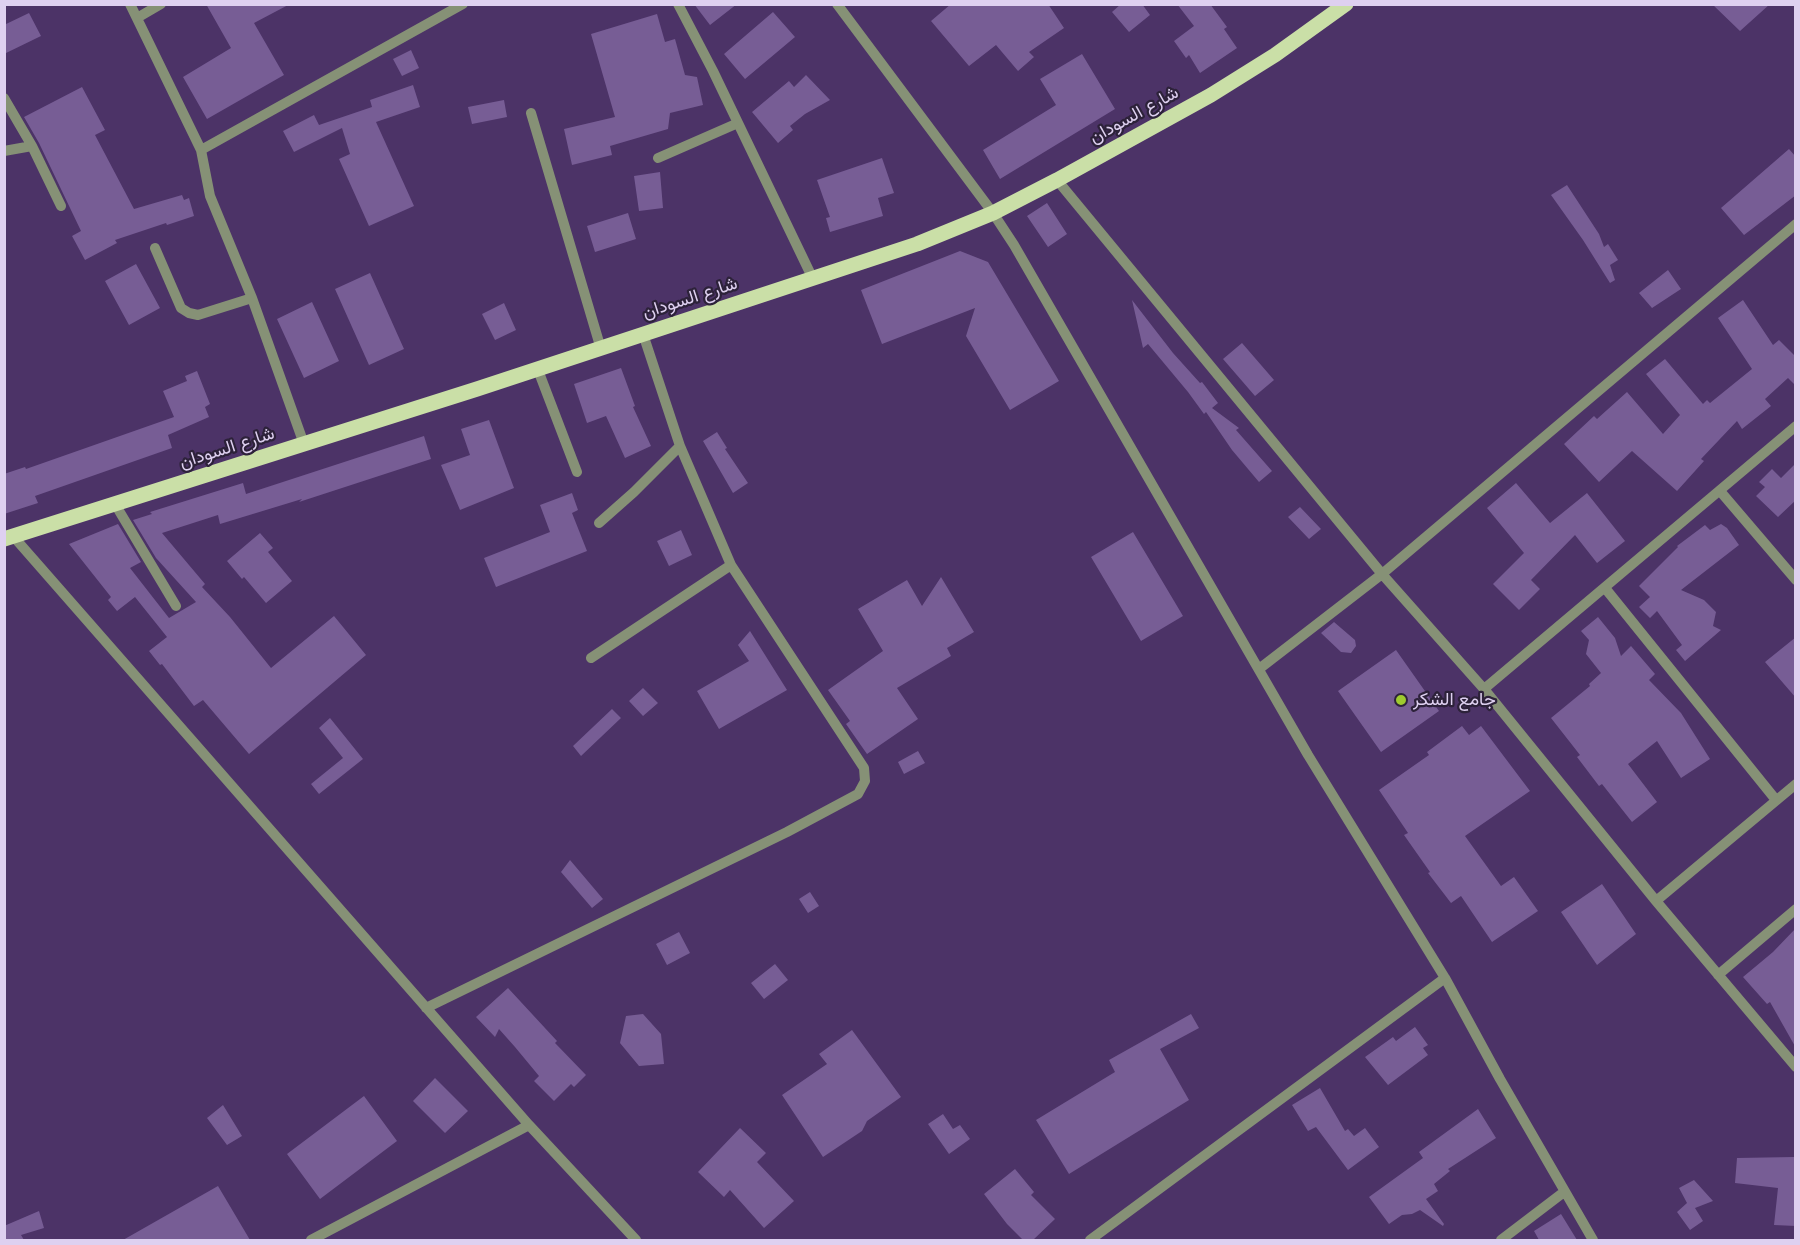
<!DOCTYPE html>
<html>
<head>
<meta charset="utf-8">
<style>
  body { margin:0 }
  #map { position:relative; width:1800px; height:1245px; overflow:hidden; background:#4c3367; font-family:Quicksand,sans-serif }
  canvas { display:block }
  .frame { position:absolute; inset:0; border:6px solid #ded0f0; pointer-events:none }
</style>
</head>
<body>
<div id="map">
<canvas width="1800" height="1245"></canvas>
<div class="frame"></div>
</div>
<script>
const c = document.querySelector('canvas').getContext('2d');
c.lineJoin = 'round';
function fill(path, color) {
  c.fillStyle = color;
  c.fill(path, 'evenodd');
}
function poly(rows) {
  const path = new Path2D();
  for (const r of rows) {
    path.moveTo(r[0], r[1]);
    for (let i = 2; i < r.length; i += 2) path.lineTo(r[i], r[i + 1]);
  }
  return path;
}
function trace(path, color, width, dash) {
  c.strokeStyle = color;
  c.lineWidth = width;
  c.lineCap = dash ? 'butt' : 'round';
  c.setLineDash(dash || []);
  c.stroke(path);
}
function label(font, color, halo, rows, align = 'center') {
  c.font = font + ' Quicksand,Vazirmatn,sans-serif';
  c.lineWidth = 4.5;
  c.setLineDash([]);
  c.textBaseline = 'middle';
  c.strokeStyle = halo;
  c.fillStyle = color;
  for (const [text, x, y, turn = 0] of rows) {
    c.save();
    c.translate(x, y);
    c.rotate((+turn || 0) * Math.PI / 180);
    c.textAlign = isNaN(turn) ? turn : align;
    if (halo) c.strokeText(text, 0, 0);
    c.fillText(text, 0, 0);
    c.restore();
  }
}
const building = poly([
  [206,4,290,4,254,23,284,75,207,119,183,77,231,48],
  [694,4,737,4,710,25],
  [951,4,1048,4,1064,28,1029,52,1034,57,1018,71,996,45,969,66,931,21],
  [1121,4,1142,4,1150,15,1129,32,1112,12],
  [1177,4,1210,4,1227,27,1224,29,1237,48,1200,73,1189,55,1186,58,1174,41,1194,26],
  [1712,4,1770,4,1740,31],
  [773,12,795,37,745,79,724,54],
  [29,13,41,36,4,54,4,25],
  [657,14,665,42,675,39,685,75,697,77,703,105,670,113,668,129,610,146,612,155,572,165,564,129,615,117,591,34],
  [411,50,419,68,402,76,393,59],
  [1082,54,1115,109,1000,179,983,150,1056,105,1040,79],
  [806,75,830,100,805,114,790,126,793,130,778,143,752,112,789,81,794,87],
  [413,85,420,107,376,122,414,206,369,226,339,159,350,154,342,128,294,152,283,131,314,115,319,125,372,107,370,100],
  [82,87,105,130,95,135,134,209,182,195,184,200,189,198,194,216,167,225,166,223,115,240,117,243,85,260,72,236,81,231,39,143,24,117],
  [504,100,507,117,472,124,468,107],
  [1789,149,1796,157,1796,195,1744,235,1721,208],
  [882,158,894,193,878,198,883,216,830,232,826,218,830,217,817,180],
  [660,172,663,208,639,211,634,176],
  [1567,185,1599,234,1604,247,1608,244,1618,260,1610,265,1615,280,1610,283,1583,240,1551,195],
  [1047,203,1067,234,1048,247,1027,216],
  [628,213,636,239,595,252,587,226],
  [960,251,988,262,1059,381,1010,410,966,336,975,308,882,344,861,290],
  [136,264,160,308,129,325,105,281],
  [1668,270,1681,289,1652,308,1639,293],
  [370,273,404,349,369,365,335,289],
  [1132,300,1173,353,1200,383,1202,382,1218,403,1212,408,1239,428,1236,430,1272,471,1259,482,1232,450,1206,412,1204,414,1188,392,1148,344,1143,348],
  [1743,300,1773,345,1779,340,1796,357,1796,386,1788,378,1765,399,1771,406,1742,429,1737,421,1701,459,1704,461,1677,491,1632,451,1599,482,1564,444,1594,416,1597,419,1627,392,1663,434,1680,415,1646,374,1665,359,1703,404,1707,400,1710,403,1752,369,1718,318],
  [312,302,339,361,304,378,277,319],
  [504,303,516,330,495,340,482,314],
  [1242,343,1274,380,1255,396,1223,359],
  [621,368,635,406,633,407,651,446,625,458,606,416,587,423,574,384],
  [197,371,210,404,205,407,209,417,168,435,172,448,35,496,38,503,4,514,4,474,25,467,26,469,174,417,163,391,187,381,185,376],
  [489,420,514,488,460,510,441,465,470,455,461,429],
  [717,432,727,448,725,449,748,483,733,493,703,441],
  [424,436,431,459,299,502,302,499,220,524,218,515,162,533,205,584,202,587,230,617,271,668,334,616,366,655,249,754,203,700,194,706,162,664,160,665,149,651,167,637,135,597,117,611,108,600,111,597,69,544,118,524,141,562,130,568,169,618,196,602,156,558,133,520,152,514,150,512,243,483,246,494],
  [1796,463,1796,500,1778,517,1756,496,1765,487,1759,482,1772,469,1781,478],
  [1516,483,1550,523,1587,493,1625,541,1597,563,1575,535,1531,580,1540,589,1519,610,1493,584,1524,553,1487,508],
  [572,493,578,510,572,513,587,551,496,587,484,558,550,532,540,505],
  [1300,507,1321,529,1309,539,1288,517],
  [1721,524,1727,528,1739,545,1681,590,1704,600,1716,612,1713,626,1721,630,1685,661,1676,650,1682,645,1657,611,1650,618,1639,607,1650,597,1639,586,1678,547,1677,546,1705,525,1710,530],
  [681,530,692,555,669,566,657,541],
  [1133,532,1183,616,1141,641,1091,557],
  [260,533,273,548,268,552,292,581,266,603,244,577,242,579,227,561],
  [941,577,974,632,947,648,951,656,897,688,918,719,867,754,846,724,850,721,828,690,883,651,858,609,907,580,922,606],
  [1598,617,1615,638,1621,656,1631,646,1655,674,1649,680,1681,713,1710,759,1681,778,1657,741,1628,764,1657,802,1632,822,1602,784,1599,786,1577,757,1580,755,1551,718,1590,686,1589,684,1601,673,1586,654,1589,640,1581,631],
  [1334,622,1355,640,1356,646,1351,653,1341,652,1321,633],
  [750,631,787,690,719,729,697,691,749,661,738,645],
  [1796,637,1796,698,1765,662],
  [1396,650,1439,711,1381,752,1338,691],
  [643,688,658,703,643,716,629,701],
  [612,709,621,718,581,756,573,746],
  [330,718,363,759,319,794,311,784,343,758,319,728],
  [1462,726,1469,735,1481,726,1530,791,1465,836,1501,886,1514,877,1538,911,1492,942,1461,896,1451,903,1428,873,1430,872,1404,835,1408,833,1379,790,1429,755,1427,752],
  [918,751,925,763,904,774,898,762],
  [570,860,603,899,592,908,561,872],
  [1602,884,1636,934,1597,965,1561,912],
  [810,892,819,906,808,913,799,899],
  [1796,928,1796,1048,1770,1002,1767,1004,1743,977,1773,952],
  [679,932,690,953,667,965,656,944],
  [775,964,788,980,764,999,751,983],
  [508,988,557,1041,555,1043,586,1075,574,1087,571,1084,554,1101,534,1081,539,1076,515,1047,499,1029,495,1037,476,1017],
  [643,1014,661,1034,664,1064,639,1066,620,1043,626,1016],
  [1191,1014,1199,1028,1160,1049,1189,1100,1069,1174,1036,1120,1115,1072,1109,1060],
  [1415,1027,1428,1045,1423,1048,1428,1055,1388,1085,1365,1057,1393,1037,1396,1041],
  [852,1030,901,1097,867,1121,862,1131,823,1157,782,1095,827,1064,819,1054],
  [435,1078,468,1111,445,1133,413,1101],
  [1320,1088,1345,1131,1348,1129,1354,1136,1365,1128,1379,1147,1348,1170,1316,1127,1308,1131,1292,1105],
  [364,1096,397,1141,320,1199,287,1154],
  [223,1105,242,1136,227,1145,207,1118],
  [1478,1109,1496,1138,1448,1169,1450,1171,1434,1184,1438,1191,1426,1199,1444,1224,1443,1226,1420,1210,1412,1214,1402,1215,1389,1224,1369,1197,1423,1158,1419,1152],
  [943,1114,953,1129,960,1125,970,1139,949,1154,928,1124],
  [740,1128,766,1153,757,1162,794,1201,764,1228,730,1190,724,1197,698,1172],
  [1794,1157,1796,1226,1774,1225,1778,1188,1735,1183,1737,1158],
  [1015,1169,1034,1192,1031,1195,1055,1219,1033,1240,1023,1240,1007,1224,984,1194],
  [1694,1180,1713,1201,1695,1208,1703,1221,1690,1230,1677,1212,1687,1203,1679,1188],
  [218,1186,250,1240,123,1240],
  [39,1211,44,1228,21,1235,24,1240,4,1240,4,1226],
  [1561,1214,1577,1240,1539,1240,1534,1231]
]);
const minor = poly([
  [130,4,201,150,210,196,252,298,304,444],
  [678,4,713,71,813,279],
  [837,4,993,213,1014,245,1308,755,1445,978,1500,1079,1593,1240],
  [137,18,161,4],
  [4,98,32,146,61,206],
  [531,113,601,349],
  [201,150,463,4],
  [4,151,32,146],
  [658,158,738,123],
  [1057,180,1382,574,1484,689,1656,901,1796,1067],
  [155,248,181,308,189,313,198,315,252,298],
  [538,370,577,472],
  [1720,491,1796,580],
  [115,504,176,606],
  [599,523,634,492,680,446],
  [13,536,529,1125,636,1240],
  [1605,588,1776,800],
  [591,658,731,565],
  [1259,669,1382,574,1796,224],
  [1484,689,1796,426],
  [1656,901,1796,784],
  [1718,975,1796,909],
  [426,1008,787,832,858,794,865,781,864,768,731,565,680,446,643,334],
  [311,1240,529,1125],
  [1090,1240,1445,978],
  [1501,1240,1564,1192]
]);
const major = poly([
  [4,539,477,389,917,244,993,213,1057,180,1211,95,1275,55,1346,4]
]);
const markers = [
  [1401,700,6,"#9eca2f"]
];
const streetNames = [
  ["شارع السودان",1134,115,-29],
  ["شارع السودان",690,298,-18],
  ["شارع السودان",227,448,-18]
];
const poiNames = [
  ["جامع الشكر",1413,700]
];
fill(building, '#775d95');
trace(minor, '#869176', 10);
trace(major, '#cadfa7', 15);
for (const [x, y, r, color] of markers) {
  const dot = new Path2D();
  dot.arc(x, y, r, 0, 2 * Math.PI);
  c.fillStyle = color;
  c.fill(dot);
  trace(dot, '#2d223a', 2);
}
label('18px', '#ded0f0', '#2d223a', streetNames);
label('18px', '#ded0f0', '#2d223a', poiNames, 'left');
</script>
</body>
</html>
